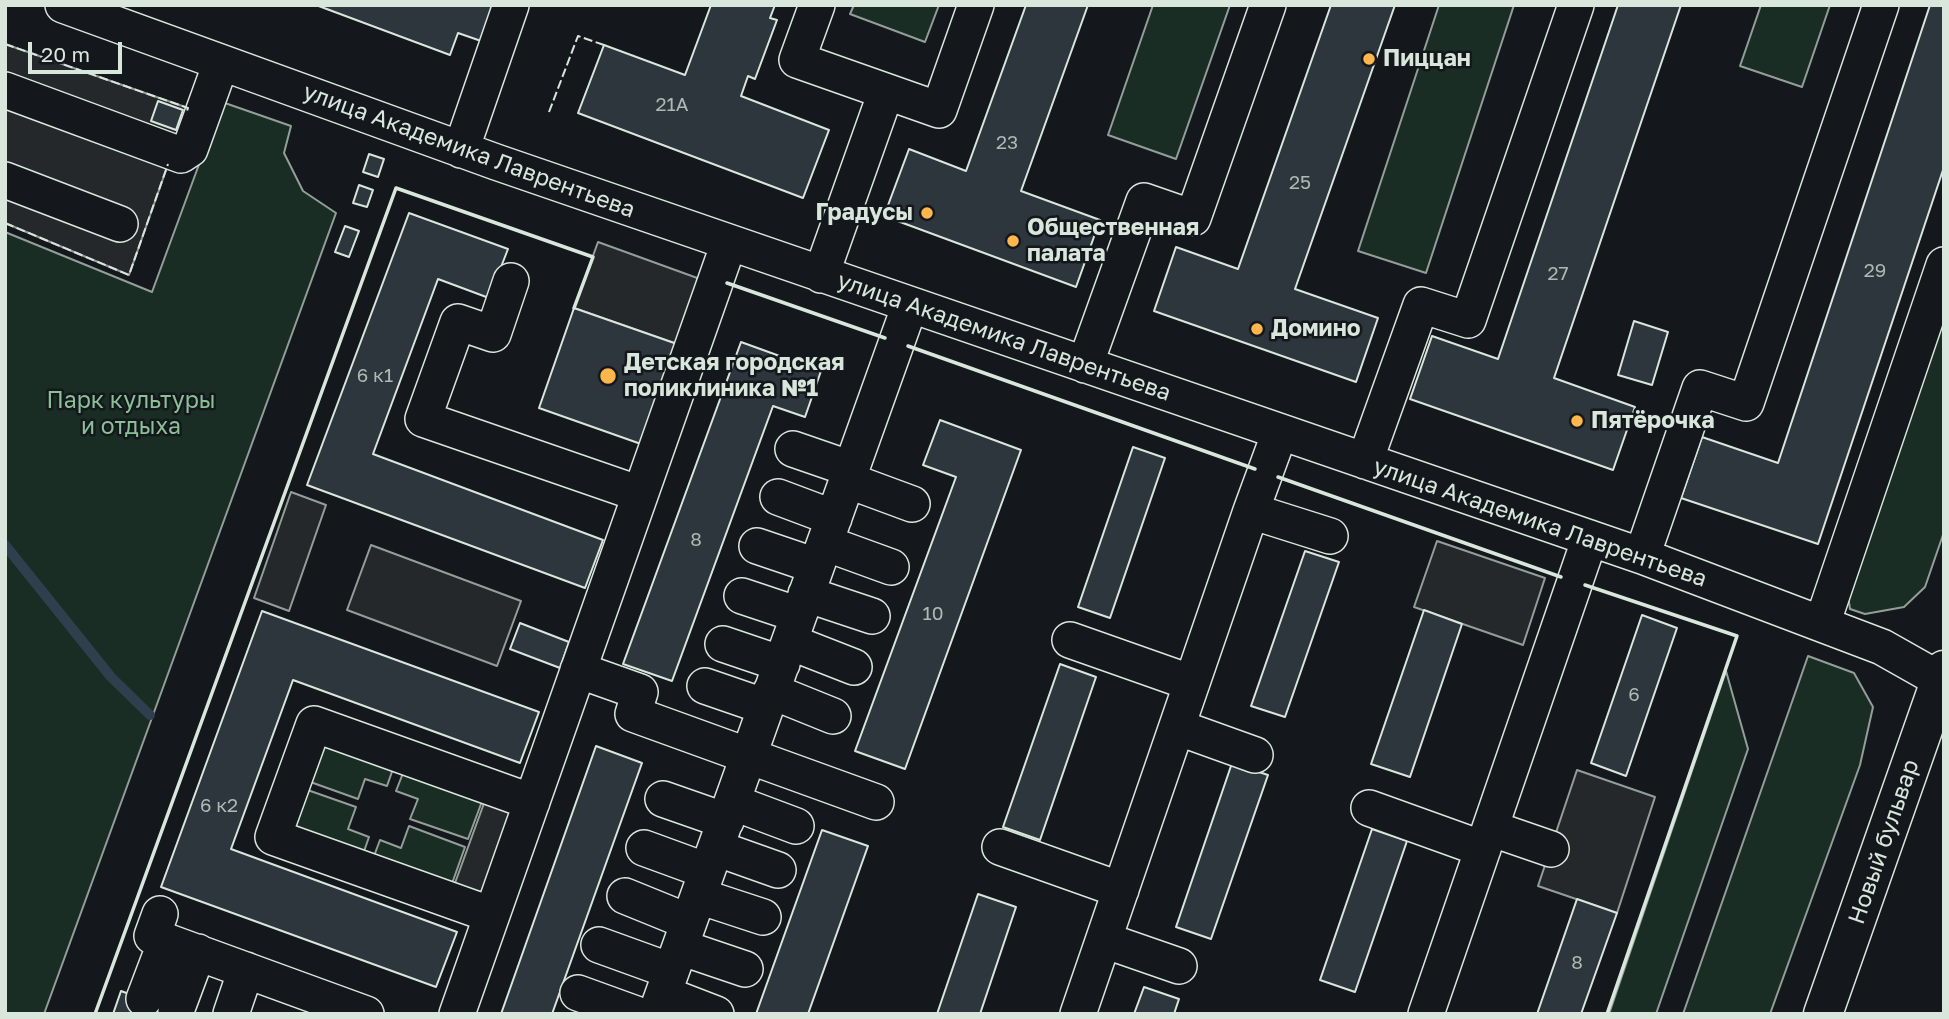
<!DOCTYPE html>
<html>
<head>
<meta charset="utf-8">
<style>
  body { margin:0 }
  #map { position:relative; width:1949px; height:1019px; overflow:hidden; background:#14181c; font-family:"Golos Text",sans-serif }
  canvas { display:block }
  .frame { position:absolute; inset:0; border:7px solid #d8e6dc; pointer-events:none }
  .scale { position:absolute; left:28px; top:42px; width:94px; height:32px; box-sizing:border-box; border:4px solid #d8e6dc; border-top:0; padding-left:9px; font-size:21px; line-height:24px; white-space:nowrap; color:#d8e6dc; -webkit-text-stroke:5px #14181c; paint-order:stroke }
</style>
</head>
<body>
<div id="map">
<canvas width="1949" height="1019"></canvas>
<div class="frame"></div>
<div class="scale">20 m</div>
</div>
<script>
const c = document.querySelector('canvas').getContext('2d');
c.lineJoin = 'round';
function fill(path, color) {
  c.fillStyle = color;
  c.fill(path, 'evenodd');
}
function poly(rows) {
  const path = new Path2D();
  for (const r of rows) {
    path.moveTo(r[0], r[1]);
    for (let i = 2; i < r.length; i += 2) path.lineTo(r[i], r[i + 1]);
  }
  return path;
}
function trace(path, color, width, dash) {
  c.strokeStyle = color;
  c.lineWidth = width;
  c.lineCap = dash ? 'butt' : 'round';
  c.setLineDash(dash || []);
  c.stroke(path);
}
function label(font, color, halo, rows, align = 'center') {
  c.font = font + ' "Golos Text",sans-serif';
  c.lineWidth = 5;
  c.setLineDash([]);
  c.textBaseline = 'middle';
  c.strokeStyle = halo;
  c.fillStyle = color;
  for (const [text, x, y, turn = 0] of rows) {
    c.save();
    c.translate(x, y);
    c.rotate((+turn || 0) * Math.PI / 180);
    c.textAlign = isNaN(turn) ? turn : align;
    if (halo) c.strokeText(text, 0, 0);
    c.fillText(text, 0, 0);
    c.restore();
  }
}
const green = poly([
  [854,5,939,5,925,42,850,14,854,5],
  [1153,5,1230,5,1176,159,1108,135,1153,5],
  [1439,5,1514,5,1426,273,1358,251,1439,5],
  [1761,5,1830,5,1802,87,1740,66,1761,5],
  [222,102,291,126,284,153,303,191,336,213,44,1014,5,1014,5,232,152,292,222,102],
  [1944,315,1944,532,1925,587,1904,607,1865,614,1850,609,1848,596,1944,315],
  [1808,656,1854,673,1873,707,1860,765,1770,1014,1683,1014,1808,656],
  [1726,671,1748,749,1656,1014,1609,1014,1726,671],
  [318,735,395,763,387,786,365,779,358,799,302,779,318,735],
  [405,768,484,796,468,839,410,819,418,799,396,791,405,768],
  [299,787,356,807,348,829,369,837,361,860,283,833,299,787],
  [409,826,465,847,449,892,371,864,380,840,401,848,409,826]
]);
const parking = poly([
  [5,44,188,108,129,275,5,223,5,44],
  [598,242,700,279,677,344,574,308,598,242],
  [291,492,326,505,289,611,254,598,291,492],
  [1437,541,1545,578,1523,645,1414,607,1437,541],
  [371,545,521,601,497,666,347,610,371,545],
  [1577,770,1655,797,1617,913,1538,886,1577,770],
  [487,795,517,805,480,905,451,894,487,795]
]);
const stream = poly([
  [5,545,111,677,150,715]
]);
const building = poly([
  [316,5,488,5,497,8,484,42,458,33,450,55,316,5],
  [711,5,775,5,770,18,777,20,755,79,748,76,741,96,829,130,803,198,578,113,604,45,685,75,711,5],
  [1026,5,1088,5,1021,191,1100,220,1076,287,884,216,909,149,966,171,1026,5],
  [1331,5,1395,5,1295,289,1378,318,1356,382,1154,311,1176,247,1238,269,1331,5],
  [1618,5,1681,5,1554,378,1635,407,1613,470,1410,399,1432,336,1498,359,1618,5],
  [1930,5,1944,5,1944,167,1818,544,1681,498,1702,437,1778,463,1930,5],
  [158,101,183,110,176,130,151,121,158,101],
  [369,154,384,159,378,177,363,172,369,154],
  [359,185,373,190,367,207,353,203,359,185],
  [409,213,508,249,489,298,438,279,373,454,603,540,585,588,307,485,409,213],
  [345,226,359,231,349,257,335,252,345,226],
  [574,308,677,344,641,444,539,408,574,308],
  [1634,321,1668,332,1652,385,1618,375,1634,321],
  [741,342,821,371,805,417,773,406,672,681,623,664,741,342],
  [940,420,1021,450,905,769,855,751,956,477,923,465,940,420],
  [1133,447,1165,458,1110,618,1078,607,1133,447],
  [1305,551,1339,562,1285,717,1251,706,1305,551],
  [1424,610,1462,624,1410,777,1371,764,1424,610],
  [262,611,539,712,520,763,293,680,231,849,457,932,436,987,161,887,262,611],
  [1642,615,1677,628,1626,776,1591,763,1642,615],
  [520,623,569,642,560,668,510,649,520,623],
  [1060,664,1096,677,1040,840,1003,827,1060,664],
  [596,746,642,763,552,1014,501,1014,596,746],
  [1232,763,1268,775,1211,939,1176,927,1232,763],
  [1372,829,1407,841,1355,992,1320,980,1372,829],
  [822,830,868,846,808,1014,756,1014,822,830],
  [978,894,1016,907,980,1014,937,1014,978,894],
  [1577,899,1617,913,1581,1014,1537,1014,1577,899],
  [1144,987,1179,999,1174,1014,1134,1014,1144,987],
  [121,991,183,1014,113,1014,121,991]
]);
const minor = poly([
  [63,5,496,162,1642,556,1882,647,1944,682],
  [817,5,797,60,939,110,976,5],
  [5,90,181,155,190,149,221,63],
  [461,150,511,5],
  [5,180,120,224],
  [821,275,886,92],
  [511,281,493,334,458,322,423,419,640,494],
  [1085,365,1144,201,1193,218,1268,5],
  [793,449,851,469],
  [1365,461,1421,305,1468,320,1576,5],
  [847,480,912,504],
  [778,497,834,518],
  [1251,511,1330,536],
  [825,543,891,567],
  [757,546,816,566],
  [1642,556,1700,388,1746,403,1881,5],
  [806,594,872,616],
  [742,596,799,615],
  [1822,624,1944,265],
  [1070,640,1192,683],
  [790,642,854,667],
  [723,644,782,664],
  [578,670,640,692,633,714,876,802],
  [705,686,766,707],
  [771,691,833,716],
  [1177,727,1255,755],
  [663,799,726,821],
  [732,802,796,826],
  [1369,808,1483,849],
  [1490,828,1551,849],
  [1000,847,1121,890],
  [644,848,707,871],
  [716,848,778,870],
  [625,896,689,922],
  [699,896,763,917],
  [160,914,152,936,366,1014],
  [492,915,273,837,314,724,532,802],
  [1104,940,1179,966],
  [599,945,671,971],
  [680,947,745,969],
  [578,993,636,1014],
  [664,994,716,1014],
  [144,999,166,941],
  [176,1011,198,952],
  [231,1014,246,970],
  [457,1014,729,243],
  [656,1014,910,305],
  [1078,1014,1251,511,1280,432],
  [1426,1014,1590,538]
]);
const major = poly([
  [1823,1014,1944,670]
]);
const fence = poly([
  [5,44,188,108,187,111],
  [549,112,578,36,604,45],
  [5,223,129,275,168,164]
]);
const wall = poly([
  [727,283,885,338],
  [908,346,1255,469],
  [1278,477,1561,577],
  [1585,585,1737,636,1607,1014],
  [95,1014,396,188,593,257,574,308]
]);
const markers = [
  [1369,59,7,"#ffb74d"],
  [927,213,7,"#ffb74d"],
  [1013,241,7,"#ffb74d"],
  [1257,329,7,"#ffb74d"],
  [608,376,9,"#ffb74d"],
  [1577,421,7,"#ffb74d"]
];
const numberNames = [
  ["21А",672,105],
  ["23",1007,143],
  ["25",1300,183],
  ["29",1875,271],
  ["27",1558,274],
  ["6 к1",375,376],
  ["8",696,540],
  ["10",933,614],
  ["6",1634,695],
  ["6 к2",219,806],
  ["8",1577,963]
];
const poiNames = [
  ["Пиццан",1383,59],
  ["Градусы",913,213,"right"],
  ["Общественная",1027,228],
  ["палата",1027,254],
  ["Домино",1271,329],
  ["Детская городская",624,363],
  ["поликлиника №1",624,389],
  ["Пятёрочка",1591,421]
];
const streetNames = [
  ["улица Академика Лаврентьева",469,151,20],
  ["улица Академика Лаврентьева",1004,337,19],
  ["улица Академика Лаврентьева",1540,523,19],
  ["Новый бульвар",1884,842,-71]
];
const parkNames = [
  ["Парк культуры",131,401],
  ["и отдыха",131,427]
];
fill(green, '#1a2d24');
trace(green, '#939e99', 2);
fill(parking, '#24282b');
trace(parking, '#939e99', 2);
trace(stream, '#2f3f4d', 10);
fill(building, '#2c363c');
trace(building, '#d8e6dc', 2);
trace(minor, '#d8e6dc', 38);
trace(major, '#d8e6dc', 41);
trace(minor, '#14181c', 35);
trace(major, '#14181c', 38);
trace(fence, '#d8e6dc', 2, [9, 3.5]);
trace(wall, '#d8e6dc', 3.5);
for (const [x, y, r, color] of markers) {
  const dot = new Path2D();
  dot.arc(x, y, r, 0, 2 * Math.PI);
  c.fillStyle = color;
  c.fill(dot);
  trace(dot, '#14181c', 2.5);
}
label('19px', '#adbab4', null, numberNames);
label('bold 23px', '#d8e6dc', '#14181c', poiNames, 'left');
label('23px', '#d8e6dc', '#14181c', streetNames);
label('23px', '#8ac095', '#14181c', parkNames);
</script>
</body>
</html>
